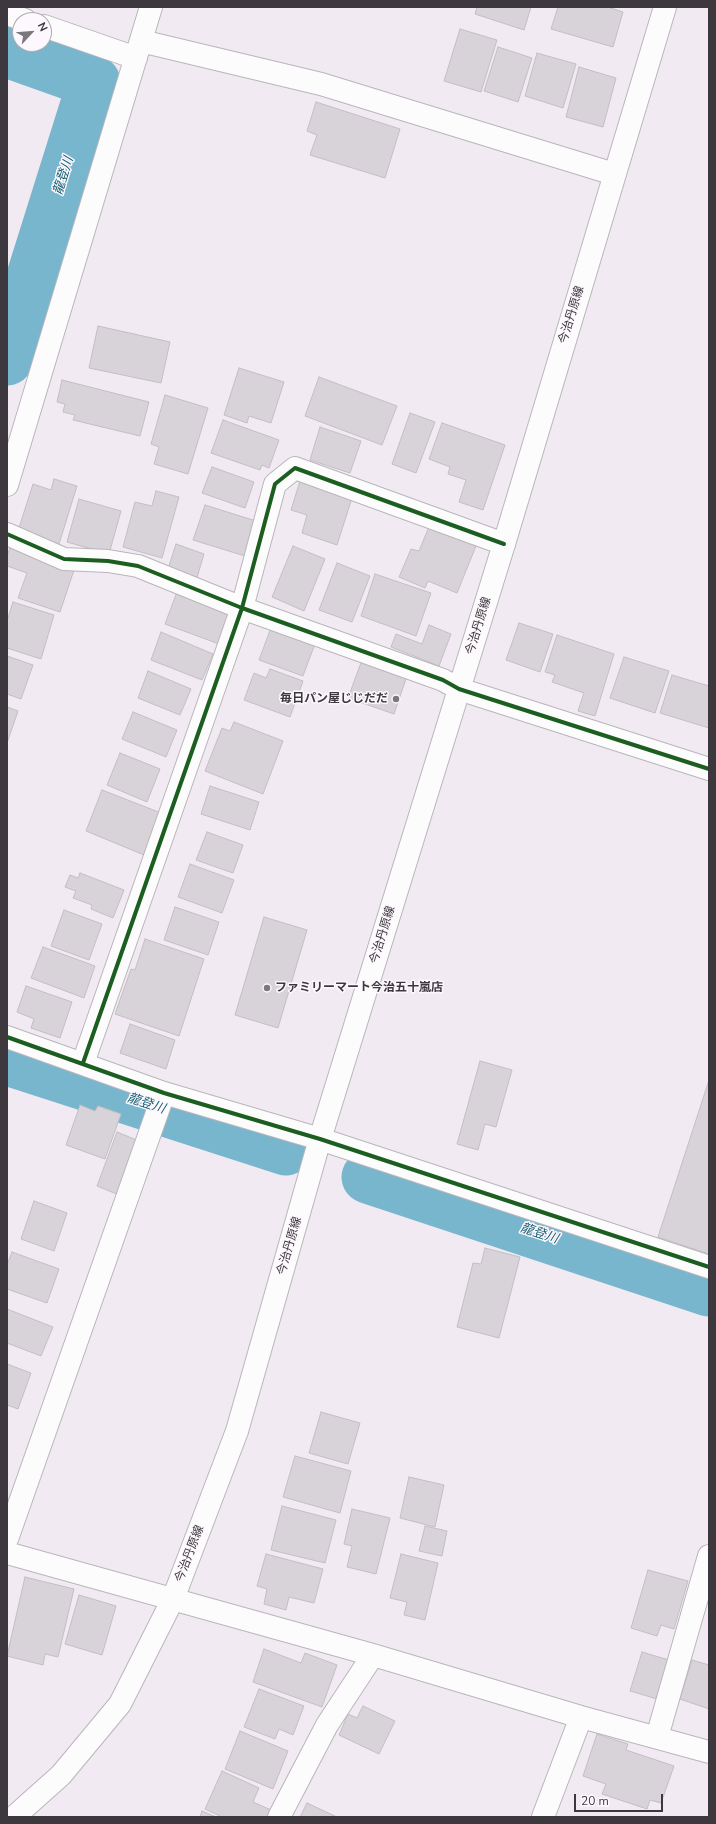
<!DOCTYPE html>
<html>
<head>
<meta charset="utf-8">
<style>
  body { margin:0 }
  #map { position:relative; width:716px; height:1824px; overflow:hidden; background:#f1eaf2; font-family:"Nunito Sans",sans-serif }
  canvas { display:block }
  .frame { position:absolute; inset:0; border:8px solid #3d383e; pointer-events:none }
  .north { position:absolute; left:12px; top:12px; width:40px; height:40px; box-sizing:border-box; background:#fdf8fd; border:1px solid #b0abb1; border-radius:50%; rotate:64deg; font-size:11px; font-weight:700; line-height:16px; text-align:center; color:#3d383e }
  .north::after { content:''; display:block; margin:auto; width:14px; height:18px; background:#7c767d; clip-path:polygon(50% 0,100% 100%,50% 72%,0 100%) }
  .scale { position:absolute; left:574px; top:1794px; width:89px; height:18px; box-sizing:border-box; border:2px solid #3d383e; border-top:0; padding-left:5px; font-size:12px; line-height:14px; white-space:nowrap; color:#3d383e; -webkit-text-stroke:3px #fdf8fd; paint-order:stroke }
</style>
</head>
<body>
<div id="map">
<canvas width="716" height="1824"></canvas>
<div class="frame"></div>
<div class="north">N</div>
<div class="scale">20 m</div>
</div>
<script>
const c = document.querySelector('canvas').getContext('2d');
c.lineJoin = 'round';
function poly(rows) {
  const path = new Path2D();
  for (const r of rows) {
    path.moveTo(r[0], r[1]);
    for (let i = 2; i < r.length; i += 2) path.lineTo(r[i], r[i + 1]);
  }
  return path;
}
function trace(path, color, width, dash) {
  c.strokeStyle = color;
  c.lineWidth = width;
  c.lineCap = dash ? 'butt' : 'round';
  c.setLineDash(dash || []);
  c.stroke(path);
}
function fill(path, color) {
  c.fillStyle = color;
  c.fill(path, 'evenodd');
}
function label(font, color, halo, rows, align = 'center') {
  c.font = font + ' "Nunito Sans","Noto Sans JP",sans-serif';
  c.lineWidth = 3;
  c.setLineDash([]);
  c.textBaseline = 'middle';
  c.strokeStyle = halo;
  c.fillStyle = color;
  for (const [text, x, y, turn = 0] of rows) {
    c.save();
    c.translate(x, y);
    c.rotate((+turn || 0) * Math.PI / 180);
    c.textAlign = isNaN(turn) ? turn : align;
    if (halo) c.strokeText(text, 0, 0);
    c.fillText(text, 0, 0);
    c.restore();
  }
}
const river = poly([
  [7,51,94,82,7,359],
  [7,1059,286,1149],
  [368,1177,709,1290]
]);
const building = poly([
  [477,7,531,7,524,30,475,14,477,7],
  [558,7,608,7,623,12,613,47,551,29,558,7],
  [460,29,497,40,481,92,444,81,460,29],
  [498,47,532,58,518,102,484,91,498,47],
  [537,53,576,64,563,108,525,96,537,53],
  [579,67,616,78,603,127,566,117,579,67],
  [316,102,400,129,385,178,310,155,317,135,307,131,316,102],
  [98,326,170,342,161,383,89,368,98,326],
  [239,368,284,382,271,423,249,416,247,423,224,415,239,368],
  [319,377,397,406,382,445,305,416,319,377],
  [62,380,149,402,140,436,73,420,75,415,63,412,65,404,57,402,62,380],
  [165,395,208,408,188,474,154,464,159,447,151,444,165,395],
  [410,413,435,422,416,473,392,464,410,413],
  [223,420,279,440,269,468,262,465,260,470,211,453,223,420],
  [442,423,505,445,483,510,459,502,466,480,448,474,450,467,429,459,442,423],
  [320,427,361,441,350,473,310,460,320,427],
  [212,467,254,482,245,508,202,493,212,467],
  [54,479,77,486,59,544,18,531,33,484,51,490,54,479],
  [300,481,352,498,337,545,302,533,307,515,291,510,300,481],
  [156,491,179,497,162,558,123,547,135,502,152,506,156,491],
  [79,499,121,511,109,554,67,542,79,499],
  [205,505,256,521,245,556,193,540,205,505],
  [429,527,476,546,457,593,428,581,425,588,399,577,411,549,419,551,429,527],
  [176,544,204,554,196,581,167,572,176,544],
  [293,546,325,559,304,611,272,597,293,546],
  [10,548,74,570,60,612,18,598,27,573,7,566,7,556,10,548],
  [337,563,370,576,352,622,319,610,337,563],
  [375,574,431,593,416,636,361,616,375,574],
  [177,592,230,612,219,644,165,624,177,592],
  [13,602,54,615,41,659,7,648,7,621,13,602],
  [519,623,553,634,540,672,506,660,519,623],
  [272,625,316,641,303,676,259,660,272,625],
  [429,625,451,634,439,666,391,647,396,634,422,644,429,625],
  [161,632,213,654,202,680,151,660,161,632],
  [557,635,614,654,595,716,578,711,584,693,552,682,555,675,545,672,557,635],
  [7,656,33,665,21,699,7,694,7,656],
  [624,657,669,671,655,713,610,698,624,657],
  [362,660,407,676,394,714,348,698,362,660],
  [270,669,303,681,290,717,244,700,254,673,266,678,270,669],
  [148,671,191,689,180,715,138,698,148,671],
  [672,675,709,686,709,728,660,713,672,675],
  [7,707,18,711,7,743,7,707],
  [133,712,177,730,166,757,122,739,133,712],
  [234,722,283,741,263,794,205,771,222,728,230,731,234,722],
  [120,753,160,769,147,802,107,785,120,753],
  [210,786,259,802,250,830,201,814,210,786],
  [102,790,161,813,144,855,86,831,102,790],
  [207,832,243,845,233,873,196,860,207,832],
  [190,864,234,880,222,913,178,897,190,864],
  [80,873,124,890,113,918,91,909,92,905,73,898,76,891,65,887,70,875,78,878,80,873],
  [175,907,219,922,208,955,164,940,175,907],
  [64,910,102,924,89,960,51,946,64,910],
  [264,917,307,930,278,1028,235,1015,264,917],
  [145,939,204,959,179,1036,115,1014,131,969,135,970,145,939],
  [43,947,95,966,84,998,31,978,43,947],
  [26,986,72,1002,60,1038,31,1028,34,1019,17,1012,26,986],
  [130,1024,175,1040,166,1069,120,1053,130,1024],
  [480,1061,512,1070,496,1127,485,1124,478,1150,457,1144,480,1061],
  [709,1080,709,1254,658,1237,709,1080],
  [80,1105,95,1111,98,1106,121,1114,105,1159,66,1145,80,1105],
  [117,1132,139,1141,119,1195,97,1186,117,1132],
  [34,1201,67,1213,54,1251,21,1239,34,1201],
  [485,1248,520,1257,499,1338,457,1327,473,1263,481,1264,485,1248],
  [12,1252,59,1269,47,1303,7,1289,7,1265,12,1252],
  [7,1309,53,1327,41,1356,7,1343,7,1309],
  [7,1364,31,1373,18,1409,7,1405,7,1364],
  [321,1412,360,1423,348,1464,309,1453,321,1412],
  [295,1456,351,1471,340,1513,283,1497,295,1456],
  [409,1477,444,1485,435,1527,400,1518,409,1477],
  [282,1506,336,1520,325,1563,271,1550,282,1506],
  [352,1509,390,1518,376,1574,347,1567,352,1546,344,1544,352,1509],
  [425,1526,447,1531,442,1556,419,1551,425,1526],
  [266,1554,323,1569,314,1603,289,1597,286,1610,264,1604,267,1589,257,1586,266,1554],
  [401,1554,438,1563,425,1620,404,1615,407,1602,390,1598,401,1554],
  [648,1570,688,1581,674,1629,661,1625,657,1636,631,1628,648,1570],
  [25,1577,74,1589,58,1657,45,1654,43,1665,7,1656,25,1577],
  [79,1595,116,1606,102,1655,65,1644,79,1595],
  [264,1649,301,1663,305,1653,337,1665,322,1707,253,1682,264,1649],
  [642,1652,669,1660,657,1699,630,1691,642,1652],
  [692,1660,709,1665,709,1709,680,1699,692,1660],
  [259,1689,304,1706,293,1735,279,1729,275,1739,244,1727,259,1689],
  [363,1706,395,1721,379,1754,339,1735,348,1714,357,1718,363,1706],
  [240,1731,288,1751,273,1789,225,1769,240,1731],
  [597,1734,628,1744,626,1750,674,1766,661,1803,650,1800,647,1809,602,1794,606,1784,583,1776,597,1734],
  [222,1771,259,1788,253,1802,271,1810,268,1817,222,1817,205,1809,222,1771],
  [307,1803,337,1817,300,1817,307,1803],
  [202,1811,216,1817,200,1817,202,1811]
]);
const minor = poly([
  [7,14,25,20],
  [44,26,136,58],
  [141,41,321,84,614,174],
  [7,485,151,7],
  [7,534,64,559,108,561,138,566,242,608,443,680,459,689,709,769],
  [7,1037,164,1093,320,1139,709,1267],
  [83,1063,242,608,275,484,295,468,504,544],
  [7,1539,164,1093],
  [7,1553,373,1655,581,1717,709,1752],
  [657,1737,709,1556],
  [279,1817,327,1725,373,1655],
  [543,1817,581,1717]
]);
const secondary = poly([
  [14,1817,61,1775,120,1704,173,1599,237,1431,320,1139,504,544,665,7]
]);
const cycleway = poly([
  [7,534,64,559,108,561,138,566,242,608,443,680,459,689,709,769],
  [7,1037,164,1093,320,1139,709,1267],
  [83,1063,242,608,275,484,295,468,504,544]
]);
const markers = [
  [396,699,4,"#7c767d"],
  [267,988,4,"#7c767d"]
];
const streetNames = [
  ["今治丹原線",572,315,-73],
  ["今治丹原線",479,626,-73],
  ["今治丹原線",383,935,-73],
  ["今治丹原線",290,1246,-74],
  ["今治丹原線",190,1554,-69]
];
const poiNames = [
  ["毎日パン屋じじだだ",388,699],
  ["ファミリーマート今治五十嵐店",275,988,"left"]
];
const waterNames = [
  ["龍登川",64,176,-73],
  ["龍登川",146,1104,18],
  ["龍登川",539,1234,18]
];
trace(river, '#77b6cd', 53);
fill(building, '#d8d3d9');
trace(building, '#c3bdc4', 1);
trace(minor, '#bab5bb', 24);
trace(secondary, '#bab5bb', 24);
trace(minor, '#fdfcfd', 22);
trace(secondary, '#fdfcfd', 22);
trace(cycleway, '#1b5e20', 4);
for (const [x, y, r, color] of markers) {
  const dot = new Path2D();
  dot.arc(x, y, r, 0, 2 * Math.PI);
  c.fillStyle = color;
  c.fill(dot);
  trace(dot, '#fdf8fd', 1.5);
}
label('12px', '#3d383e', '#fdf8fd', streetNames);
label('bold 12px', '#3d383e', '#fdf8fd', poiNames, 'right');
label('italic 13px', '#115c71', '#fdf8fd', waterNames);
</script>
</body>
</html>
